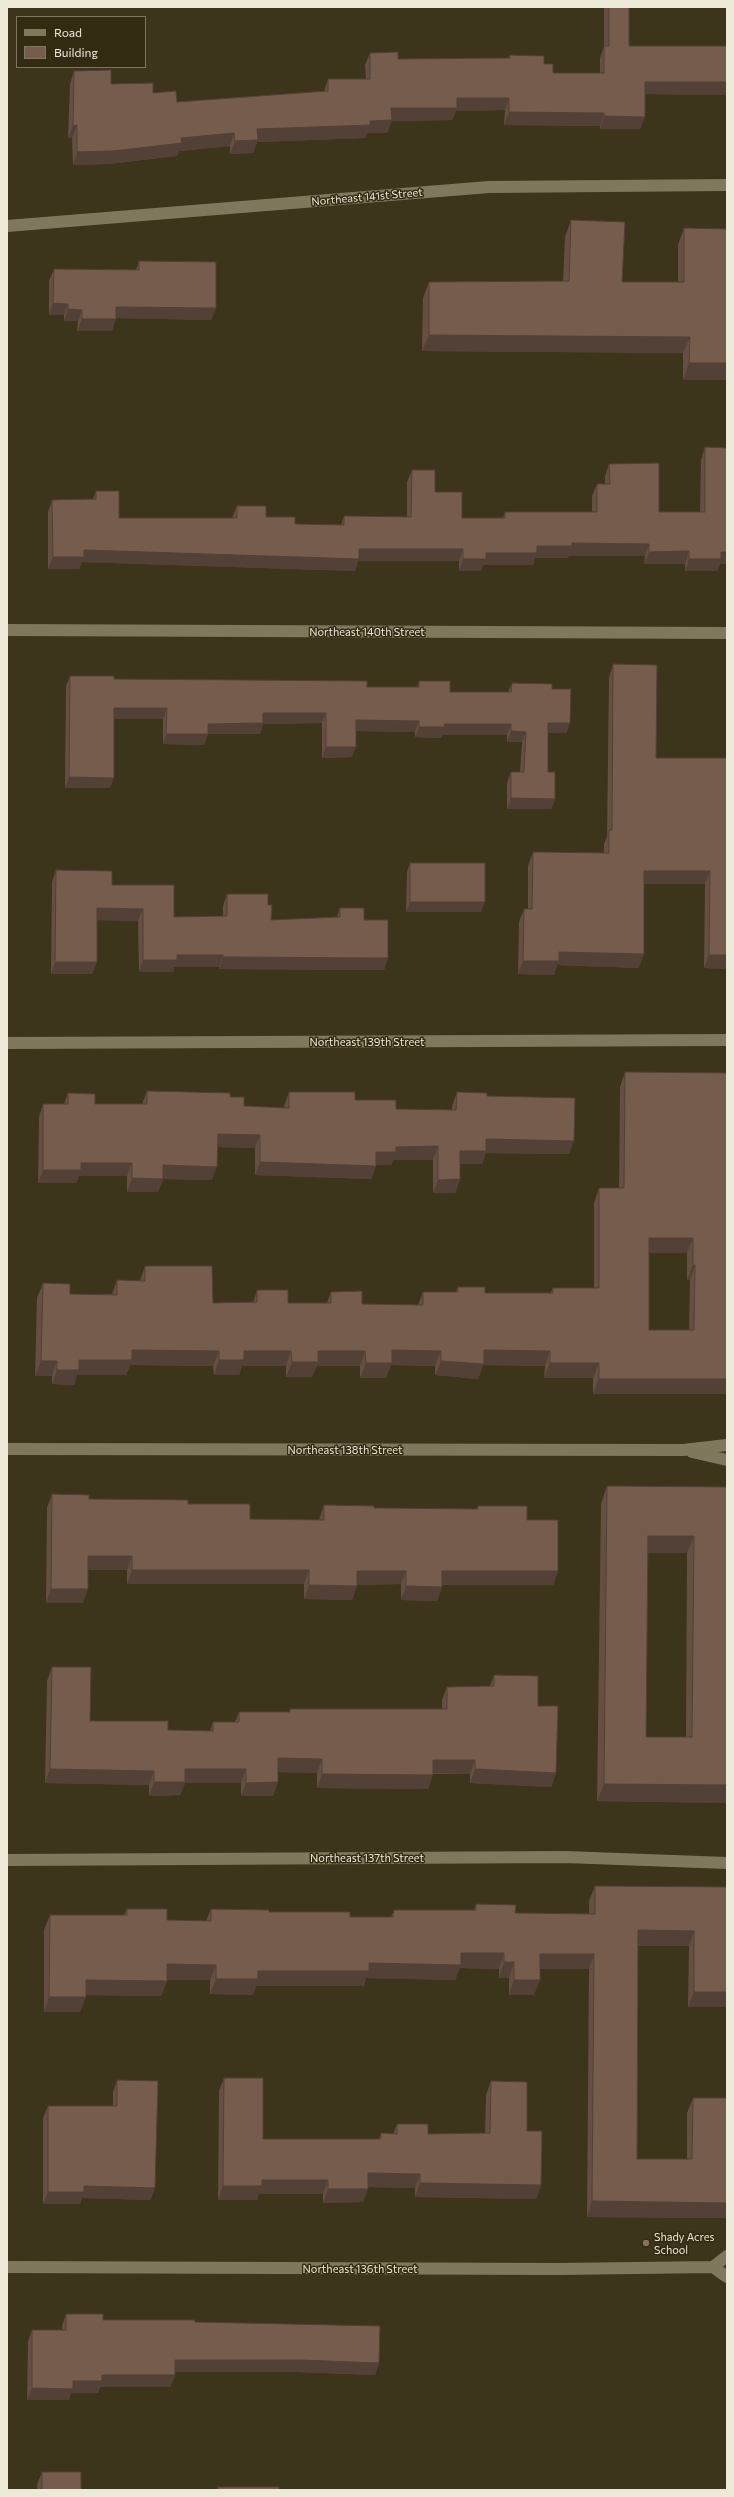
<!DOCTYPE html>
<html>
<head>
<meta charset="utf-8">
<style>
  body { margin:0 }
  #map { position:relative; width:734px; height:2497px; overflow:hidden; background:#3c341b; font-family:Commissioner,sans-serif }
  canvas { display:block }
  .frame { position:absolute; inset:0; border:8px solid #ede9d9; pointer-events:none }
  .legend { position:absolute; left:16px; top:16px; width:130px; height:52px; box-sizing:border-box; background:#322a11; border:1px solid #7d7661; margin:0; padding:5px 7px; list-style:none; font-size:12px; color:#ede9d9 }
  .legend li { display:flex; align-items:center; gap:8px; height:20px }
  .legend b { width:20px; border:1px solid #7d7661 }
</style>
</head>
<body>
<div id="map">
<canvas width="734" height="2497"></canvas>
<div class="frame"></div>
<ul class="legend">
<li><b style="height:5px;background:#80785c"></b>Road</li>
<li><b style="height:11px;background:#765c4d"></b>Building</li>
</ul>
</div>
<script>
const c = document.querySelector('canvas').getContext('2d');
c.lineJoin = 'round';
function poly(rows) {
  const path = new Path2D();
  for (const r of rows) {
    path.moveTo(r[0], r[1]);
    for (let i = 2; i < r.length; i += 2) path.lineTo(r[i], r[i + 1]);
  }
  return path;
}
function trace(path, color, width, dash) {
  c.strokeStyle = color;
  c.lineWidth = width;
  c.lineCap = dash ? 'butt' : 'round';
  c.setLineDash(dash || []);
  c.stroke(path);
}
function fill(path, color) {
  c.fillStyle = color;
  c.fill(path, 'evenodd');
}
function label(font, color, halo, rows, align = 'center') {
  c.font = font + ' Commissioner,sans-serif';
  c.lineWidth = 3;
  c.setLineDash([]);
  c.textBaseline = 'middle';
  c.strokeStyle = halo;
  c.fillStyle = color;
  for (const [text, x, y, turn = 0] of rows) {
    c.save();
    c.translate(x, y);
    c.rotate((+turn || 0) * Math.PI / 180);
    c.textAlign = isNaN(turn) ? turn : align;
    if (halo) c.strokeText(text, 0, 0);
    c.fillText(text, 0, 0);
    c.restore();
  }
}
const minor = poly([
  [7,226,489,187,727,185],
  [7,630,727,633],
  [7,1043,727,1040],
  [7,1449,683,1450,727,1445],
  [692,1452,727,1460],
  [7,1860,565,1857,727,1863],
  [7,2267,558,2269,713,2267,727,2256],
  [713,2267,727,2277]
]);
const wall = poly([
  [604,7,629,7,629,46,727,95,645,94,645,117,640,129,600,129,600,126,504,125,505,110,456,111,452,120,392,121,387,133,367,133,365,138,257,142,253,153,230,154,230,146,179,151,177,156,108,164,73,165,72,138,68,138,70,84,74,71,111,84,153,93,177,102,324,91,328,79,366,79,365,65,370,53,398,59,508,58,510,55,544,64,553,73,600,73,600,58,604,46],
  [571,220,622,282,678,282,678,245,684,228,727,380,683,380,683,353,422,351,423,298,429,282,563,281,565,237],
  [139,261,216,308,211,320,116,318,112,331,77,331,78,321,64,321,64,315,49,315,49,281,54,269,136,270],
  [705,447,727,448,727,564,720,564,717,571,685,571,685,564,644,564,645,556,569,556,567,558,535,558,533,565,483,565,481,571,459,571,459,561,358,561,355,571,82,562,79,569,48,569,48,512,52,500,93,499,96,491,119,518,232,518,237,506,266,517,295,524,341,525,344,516,407,517,407,482,412,470,462,518,503,518,505,512,592,512,592,496,597,484,605,484,605,476,609,464,659,512,700,512,701,460],
  [613,664,656,758,727,758,727,969,704,968,705,884,644,884,639,968,557,965,554,975,518,974,519,922,524,909,528,909,528,866,533,852,604,853,604,844,607,837,609,678],
  [70,676,114,679,367,687,417,687,419,681,450,692,508,692,512,683,552,689,570,723,566,733,548,733,548,772,555,799,551,809,507,809,507,783,511,772,520,772,522,742,507,742,507,735,442,735,441,738,415,737,415,732,356,731,352,757,322,758,322,723,263,724,260,734,208,734,204,745,163,744,163,719,114,719,110,788,65,788,66,686],
  [410,863,481,912,406,912,407,872],
  [56,870,112,885,174,917,223,916,223,906,227,894,268,905,271,920,337,917,340,908,364,920,388,958,384,970,219,969,219,967,174,967,173,972,139,972,138,921,97,920,97,962,92,974,51,974,52,882],
  [625,1072,727,1073,727,1394,593,1394,593,1378,544,1378,545,1366,483,1365,478,1379,435,1375,435,1366,391,1365,386,1378,360,1378,360,1366,317,1366,312,1377,286,1377,286,1366,242,1366,239,1375,214,1375,213,1366,130,1365,126,1375,77,1375,74,1385,52,1384,52,1376,35,1376,37,1298,43,1283,70,1294,112,1294,117,1280,140,1281,145,1266,213,1303,253,1303,257,1290,288,1303,327,1303,331,1292,362,1304,418,1305,423,1292,456,1292,458,1287,485,1293,550,1293,553,1288,594,1288,594,1203,599,1188,619,1188,620,1087],
  [649,1253,687,1253,687,1280,690,1280,689,1330,649,1330],
  [147,1091,230,1097,244,1106,284,1108,284,1106,289,1092,355,1100,396,1109,452,1110,452,1106,457,1092,487,1096,569,1154,486,1153,482,1164,460,1164,460,1179,455,1193,433,1193,433,1160,393,1160,391,1165,376,1165,371,1179,255,1175,255,1148,218,1147,212,1180,163,1179,158,1192,127,1192,127,1176,79,1176,76,1183,38,1183,39,1117,43,1104,64,1104,68,1093,95,1104,142,1104],
  [607,1486,727,1487,727,1803,597,1801,601,1504],
  [647,1553,687,1553,686,1737,646,1737],
  [52,1494,89,1499,188,1504,250,1519,319,1520,324,1505,374,1508,476,1509,478,1506,527,1520,558,1571,553,1585,442,1585,442,1587,437,1601,401,1600,401,1584,357,1585,352,1600,304,1599,304,1584,127,1584,127,1570,88,1570,83,1603,46,1603,47,1508],
  [52,1667,90,1721,168,1730,210,1731,213,1722,235,1722,239,1712,289,1712,290,1709,442,1709,442,1700,447,1687,490,1686,494,1675,538,1706,556,1773,551,1787,470,1783,470,1774,433,1774,428,1789,317,1788,317,1773,278,1772,278,1782,273,1796,241,1796,241,1783,185,1783,180,1795,149,1796,149,1785,45,1783,47,1681],
  [595,1886,727,1887,727,2007,688,2007,689,1946,638,1946,637,2159,687,2159,687,2113,693,2098,727,2098,727,2218,587,2217,589,1969,540,1969,534,1995,509,1995,509,1978,499,1978,499,1969,460,1968,455,1980,366,1978,364,1986,256,1986,253,1995,210,1994,210,1980,167,1980,161,1996,86,1995,80,2012,44,2012,44,1930,50,1915,124,1915,127,1909,167,1920,206,1921,211,1909,350,1917,391,1917,394,1910,474,1910,476,1904,515,1913,589,1914,589,1901],
  [224,2078,263,2139,379,2139,381,2133,393,2134,397,2124,428,2134,485,2133,486,2095,491,2081,527,2131,541,2185,536,2199,415,2197,415,2188,368,2187,363,2202,323,2203,323,2194,259,2194,257,2200,218,2200,219,2091],
  [117,2080,151,2200,82,2198,80,2204,43,2204,43,2118,48,2106,113,2106,113,2092],
  [66,2314,103,2320,195,2322,379,2363,375,2375,297,2372,175,2372,175,2375,170,2387,100,2387,98,2393,71,2393,69,2400,27,2400,28,2342,32,2330,62,2330,62,2326],
  [42,2472,81,2490,37,2490,37,2485]
]);
const shadedWall = poly([
  [645,82,727,82,727,95,640,94],
  [457,98,509,98,505,110,456,111,452,120,392,121,387,133,367,133,365,138,257,142,253,153,230,154,235,141,257,129,370,121,391,108],
  [509,112,604,113,600,126,504,125],
  [604,116,645,117,640,129,600,129],
  [77,125,72,138,68,138,73,126],
  [234,133,230,146,179,151,177,156,108,164,73,165,77,152,181,138],
  [53,303,68,304,64,315,49,315],
  [116,307,216,308,211,320,112,318],
  [68,309,82,310,78,321,64,321],
  [82,319,116,319,112,331,77,331],
  [429,335,690,337,683,353,422,351],
  [689,363,727,363,727,380,683,380],
  [572,543,649,544,645,556,569,556,567,558,535,558,533,565,483,565,481,571,459,571,463,559,486,553,537,546],
  [359,549,463,549,459,561,358,561,355,571,82,562,79,569,48,569,53,557,84,550],
  [689,551,685,564,644,564,649,552],
  [721,552,727,552,727,564,720,564,717,571,685,571,689,559],
  [114,708,167,708,163,719,110,719],
  [263,713,326,713,322,723,263,724,260,734,208,734,204,745,163,744,166,734,208,724],
  [356,720,419,721,415,732,352,731],
  [548,723,570,723,566,733,545,733],
  [444,724,511,724,507,735,442,735,441,738,415,737,419,727],
  [511,731,526,732,522,742,507,742],
  [326,747,356,747,352,757,322,758],
  [69,777,114,778,110,788,65,788],
  [511,798,555,799,551,809,507,809],
  [644,871,710,871,705,884,639,884],
  [410,902,485,902,481,912,406,912],
  [97,908,143,909,138,921,93,920],
  [559,952,644,954,639,968,557,965,554,975,518,974,523,961],
  [177,955,223,955,219,967,174,967,173,972,139,972,143,960],
  [709,955,727,955,727,969,704,968],
  [223,957,388,958,384,970,219,969],
  [55,962,97,962,92,974,51,974],
  [218,1134,260,1135,255,1148,213,1147],
  [486,1139,574,1141,569,1154,486,1153,482,1164,455,1164,460,1151],
  [438,1146,433,1160,393,1160,391,1165,371,1165,376,1152,396,1147],
  [260,1162,376,1166,371,1179,255,1175],
  [81,1163,132,1163,127,1176,79,1176,76,1183,38,1183,43,1170],
  [163,1165,217,1167,212,1180,163,1179,158,1192,127,1192,132,1178],
  [460,1179,455,1193,433,1193,438,1180],
  [649,1238,693,1238,687,1253,643,1253],
  [693,1265,695,1265,690,1280,687,1280],
  [132,1350,219,1351,213,1366,130,1365,126,1375,77,1375,74,1385,52,1384,57,1370,79,1360],
  [392,1350,441,1351,435,1366,391,1365,386,1378,360,1378,366,1363],
  [484,1350,550,1351,545,1366,483,1365,478,1379,435,1375,441,1361],
  [244,1351,291,1351,286,1366,242,1366,239,1375,214,1375,219,1360],
  [318,1351,365,1351,360,1366,317,1366,312,1377,286,1377,292,1362],
  [41,1361,57,1361,52,1376,35,1376],
  [550,1363,599,1363,593,1378,544,1378],
  [599,1379,727,1379,727,1394,593,1394],
  [648,1536,694,1536,687,1553,641,1553],
  [88,1556,132,1556,127,1570,83,1570],
  [132,1570,309,1570,304,1584,127,1584],
  [357,1571,406,1571,401,1584,352,1585],
  [442,1571,558,1571,553,1585,437,1585],
  [309,1585,357,1586,352,1600,304,1599],
  [406,1586,442,1587,437,1601,401,1600],
  [51,1589,88,1589,83,1603,46,1603],
  [278,1758,322,1759,317,1773,273,1772],
  [433,1760,475,1760,470,1774,428,1773],
  [50,1769,154,1771,149,1785,45,1783],
  [185,1769,246,1769,241,1783,185,1783,180,1795,149,1796,154,1782],
  [475,1769,556,1773,551,1787,470,1783],
  [322,1774,433,1775,428,1789,317,1788],
  [278,1782,273,1796,241,1796,246,1783],
  [604,1784,727,1785,727,1803,597,1801],
  [638,1930,694,1931,689,1946,632,1946],
  [461,1953,504,1953,499,1969,460,1968,455,1980,366,1978,364,1986,256,1986,253,1995,210,1994,216,1979,258,1971,369,1963],
  [540,1954,594,1954,589,1969,534,1969],
  [504,1962,514,1962,509,1978,499,1978],
  [167,1964,216,1965,210,1980,161,1980],
  [86,1980,167,1981,161,1996,80,1995],
  [514,1980,540,1980,534,1995,509,1995],
  [694,1992,727,1992,727,2007,688,2007],
  [49,1997,86,1997,80,2012,44,2012],
  [368,2173,420,2174,415,2188,363,2187],
  [262,2180,328,2180,323,2194,259,2194,257,2200,218,2200,223,2186],
  [420,2183,541,2185,536,2199,415,2197],
  [84,2186,155,2188,151,2200,82,2198,80,2204,43,2204,48,2192],
  [328,2189,368,2189,363,2202,323,2203],
  [592,2201,727,2203,727,2218,587,2217],
  [175,2360,301,2360,379,2363,375,2375,297,2372,171,2372],
  [102,2375,175,2375,170,2387,100,2387,98,2393,71,2393,69,2400,27,2400,32,2388,73,2381]
]);
const building = poly([
  [609,7,629,7,629,46,727,46,727,82,645,82,645,117,604,116,604,113,509,112,509,98,457,98,457,108,391,108,392,120,370,121,370,125,257,129,258,140,235,141,234,133,181,138,182,143,113,151,77,152,77,125,73,126,74,71,111,70,111,84,153,83,153,93,176,91,177,102,328,91,328,79,370,79,370,53,398,52,398,59,510,58,510,55,544,56,544,64,553,64,553,73,604,73,604,46,609,46,609,7],
  [571,220,625,222,622,282,684,282,684,228,727,229,727,363,689,363,690,337,429,335,429,282,569,281,571,220],
  [139,261,216,262,216,308,116,307,116,319,82,319,82,310,68,309,68,304,53,303,54,269,139,270,139,261],
  [705,447,727,448,727,552,721,552,721,559,689,559,689,551,649,552,649,544,572,543,572,546,537,546,537,553,486,553,486,559,463,559,463,549,359,549,359,559,84,550,84,557,53,557,52,500,96,499,96,491,119,491,119,518,237,518,237,506,266,506,266,517,295,517,295,524,344,525,344,516,411,517,412,470,435,470,435,492,462,492,462,518,505,518,505,512,597,512,597,484,610,484,609,464,659,463,659,512,705,512,705,447],
  [613,664,657,665,656,758,727,758,727,955,709,955,710,871,644,871,644,954,559,952,559,961,523,961,524,909,532,909,533,852,609,853,609,830,612,830,613,664],
  [70,676,114,676,114,679,367,681,367,687,419,687,419,681,450,681,450,692,511,692,512,683,552,684,552,689,571,689,570,723,548,723,548,772,555,772,555,799,511,798,511,772,524,772,526,732,511,731,511,724,444,724,445,727,419,727,419,721,356,720,356,747,326,747,326,713,263,713,263,723,208,724,208,734,166,734,167,708,114,708,114,778,69,777,70,676],
  [410,863,485,863,485,902,410,902,410,863],
  [56,870,112,871,112,885,174,885,174,917,227,916,227,894,268,894,268,905,272,905,271,920,340,917,340,908,364,908,364,920,388,920,388,958,223,957,223,955,177,955,177,960,143,960,143,909,97,908,97,962,55,962,56,870],
  [625,1072,727,1073,727,1379,599,1379,599,1363,550,1363,550,1351,484,1350,484,1364,441,1361,441,1351,392,1350,392,1363,366,1363,365,1351,318,1351,318,1362,292,1362,291,1351,244,1351,244,1360,219,1360,219,1351,132,1350,132,1360,79,1360,79,1370,57,1370,57,1361,41,1361,43,1283,70,1284,70,1294,117,1295,117,1280,145,1281,145,1266,212,1266,213,1303,257,1302,257,1290,288,1290,288,1303,331,1303,331,1292,362,1291,362,1304,423,1305,423,1292,458,1292,458,1287,485,1287,485,1293,553,1293,553,1288,599,1288,599,1188,624,1188,625,1072],
  [649,1238,693,1238,693,1265,695,1265,694,1330,649,1330,649,1238],
  [147,1091,230,1093,230,1097,244,1097,244,1106,289,1108,289,1092,355,1092,355,1100,396,1100,396,1109,456,1110,457,1092,487,1093,487,1096,575,1098,574,1141,486,1139,486,1151,460,1151,460,1179,438,1180,438,1146,396,1147,396,1152,376,1152,376,1166,260,1162,260,1135,218,1134,217,1167,163,1165,163,1179,132,1178,132,1163,81,1163,81,1170,43,1170,43,1104,68,1104,68,1093,95,1094,95,1104,147,1104,147,1091],
  [607,1486,727,1487,727,1785,604,1784,607,1486],
  [648,1536,694,1536,692,1737,646,1737,648,1536],
  [52,1494,89,1495,89,1499,188,1500,188,1504,250,1504,250,1519,324,1520,324,1505,374,1506,374,1508,478,1509,478,1506,527,1506,527,1520,558,1520,558,1571,442,1571,442,1587,406,1586,406,1571,357,1571,357,1586,309,1585,309,1570,132,1570,132,1556,88,1556,88,1589,51,1589,52,1494],
  [52,1667,91,1667,90,1721,168,1721,168,1730,213,1731,213,1722,239,1722,239,1712,290,1712,290,1709,447,1709,447,1687,494,1686,494,1675,538,1676,538,1706,558,1706,556,1773,475,1769,475,1760,433,1760,433,1775,322,1774,322,1759,278,1758,278,1782,246,1783,246,1769,185,1769,185,1782,154,1782,154,1771,50,1769,52,1667],
  [595,1886,727,1887,727,1992,694,1992,694,1931,638,1930,637,2159,692,2159,693,2098,727,2098,727,2203,592,2201,594,1954,540,1954,540,1980,514,1980,514,1962,504,1962,504,1953,461,1953,461,1965,369,1963,369,1971,258,1971,258,1979,216,1979,216,1965,167,1964,167,1981,86,1980,86,1997,49,1997,50,1915,127,1915,127,1909,167,1909,167,1920,211,1921,211,1909,269,1910,269,1912,350,1912,350,1917,393,1917,394,1910,476,1910,476,1904,516,1905,515,1913,595,1914,595,1886],
  [224,2078,263,2078,263,2139,381,2139,381,2133,397,2134,397,2124,428,2124,428,2134,490,2133,491,2081,527,2082,527,2131,542,2131,541,2185,420,2183,420,2174,368,2173,368,2189,328,2189,328,2180,262,2180,262,2186,223,2186,224,2078],
  [117,2080,158,2081,155,2188,84,2186,84,2192,48,2192,48,2106,117,2106,117,2080],
  [66,2314,103,2314,103,2320,195,2320,195,2322,380,2326,379,2363,301,2360,175,2360,175,2375,102,2375,102,2381,73,2381,73,2389,32,2388,32,2330,66,2330,66,2314],
  [42,2472,81,2472,81,2490,42,2490,42,2472],
  [218,2487,279,2487,279,2490,218,2490,218,2487]
]);
const markers = [
  [646,2243,4,"#8d6e63"]
];
const streetNames = [
  ["Northeast 141st Street",367,197,-5],
  ["Northeast 140th Street",367,632],
  ["Northeast 139th Street",367,1042],
  ["Northeast 138th Street",345,1450],
  ["Northeast 137th Street",367,1858],
  ["Northeast 136th Street",360,2269]
];
const poiNames = [
  ["Shady Acres",654,2237],
  ["School",654,2250]
];
trace(minor, '#80785c', 12);
fill(wall, '#654f42');
fill(shadedWall, '#534036');
fill(building, '#765c4d');
trace(building, '#534036', 1);
for (const [x, y, r, color] of markers) {
  const dot = new Path2D();
  dot.arc(x, y, r, 0, 2 * Math.PI);
  c.fillStyle = color;
  c.fill(dot);
  trace(dot, '#322a11', 1.5);
}
label('11px', '#ede9d9', '#322a11', streetNames);
label('11px', '#ede9d9', '#322a11', poiNames, 'left');
</script>
</body>
</html>
